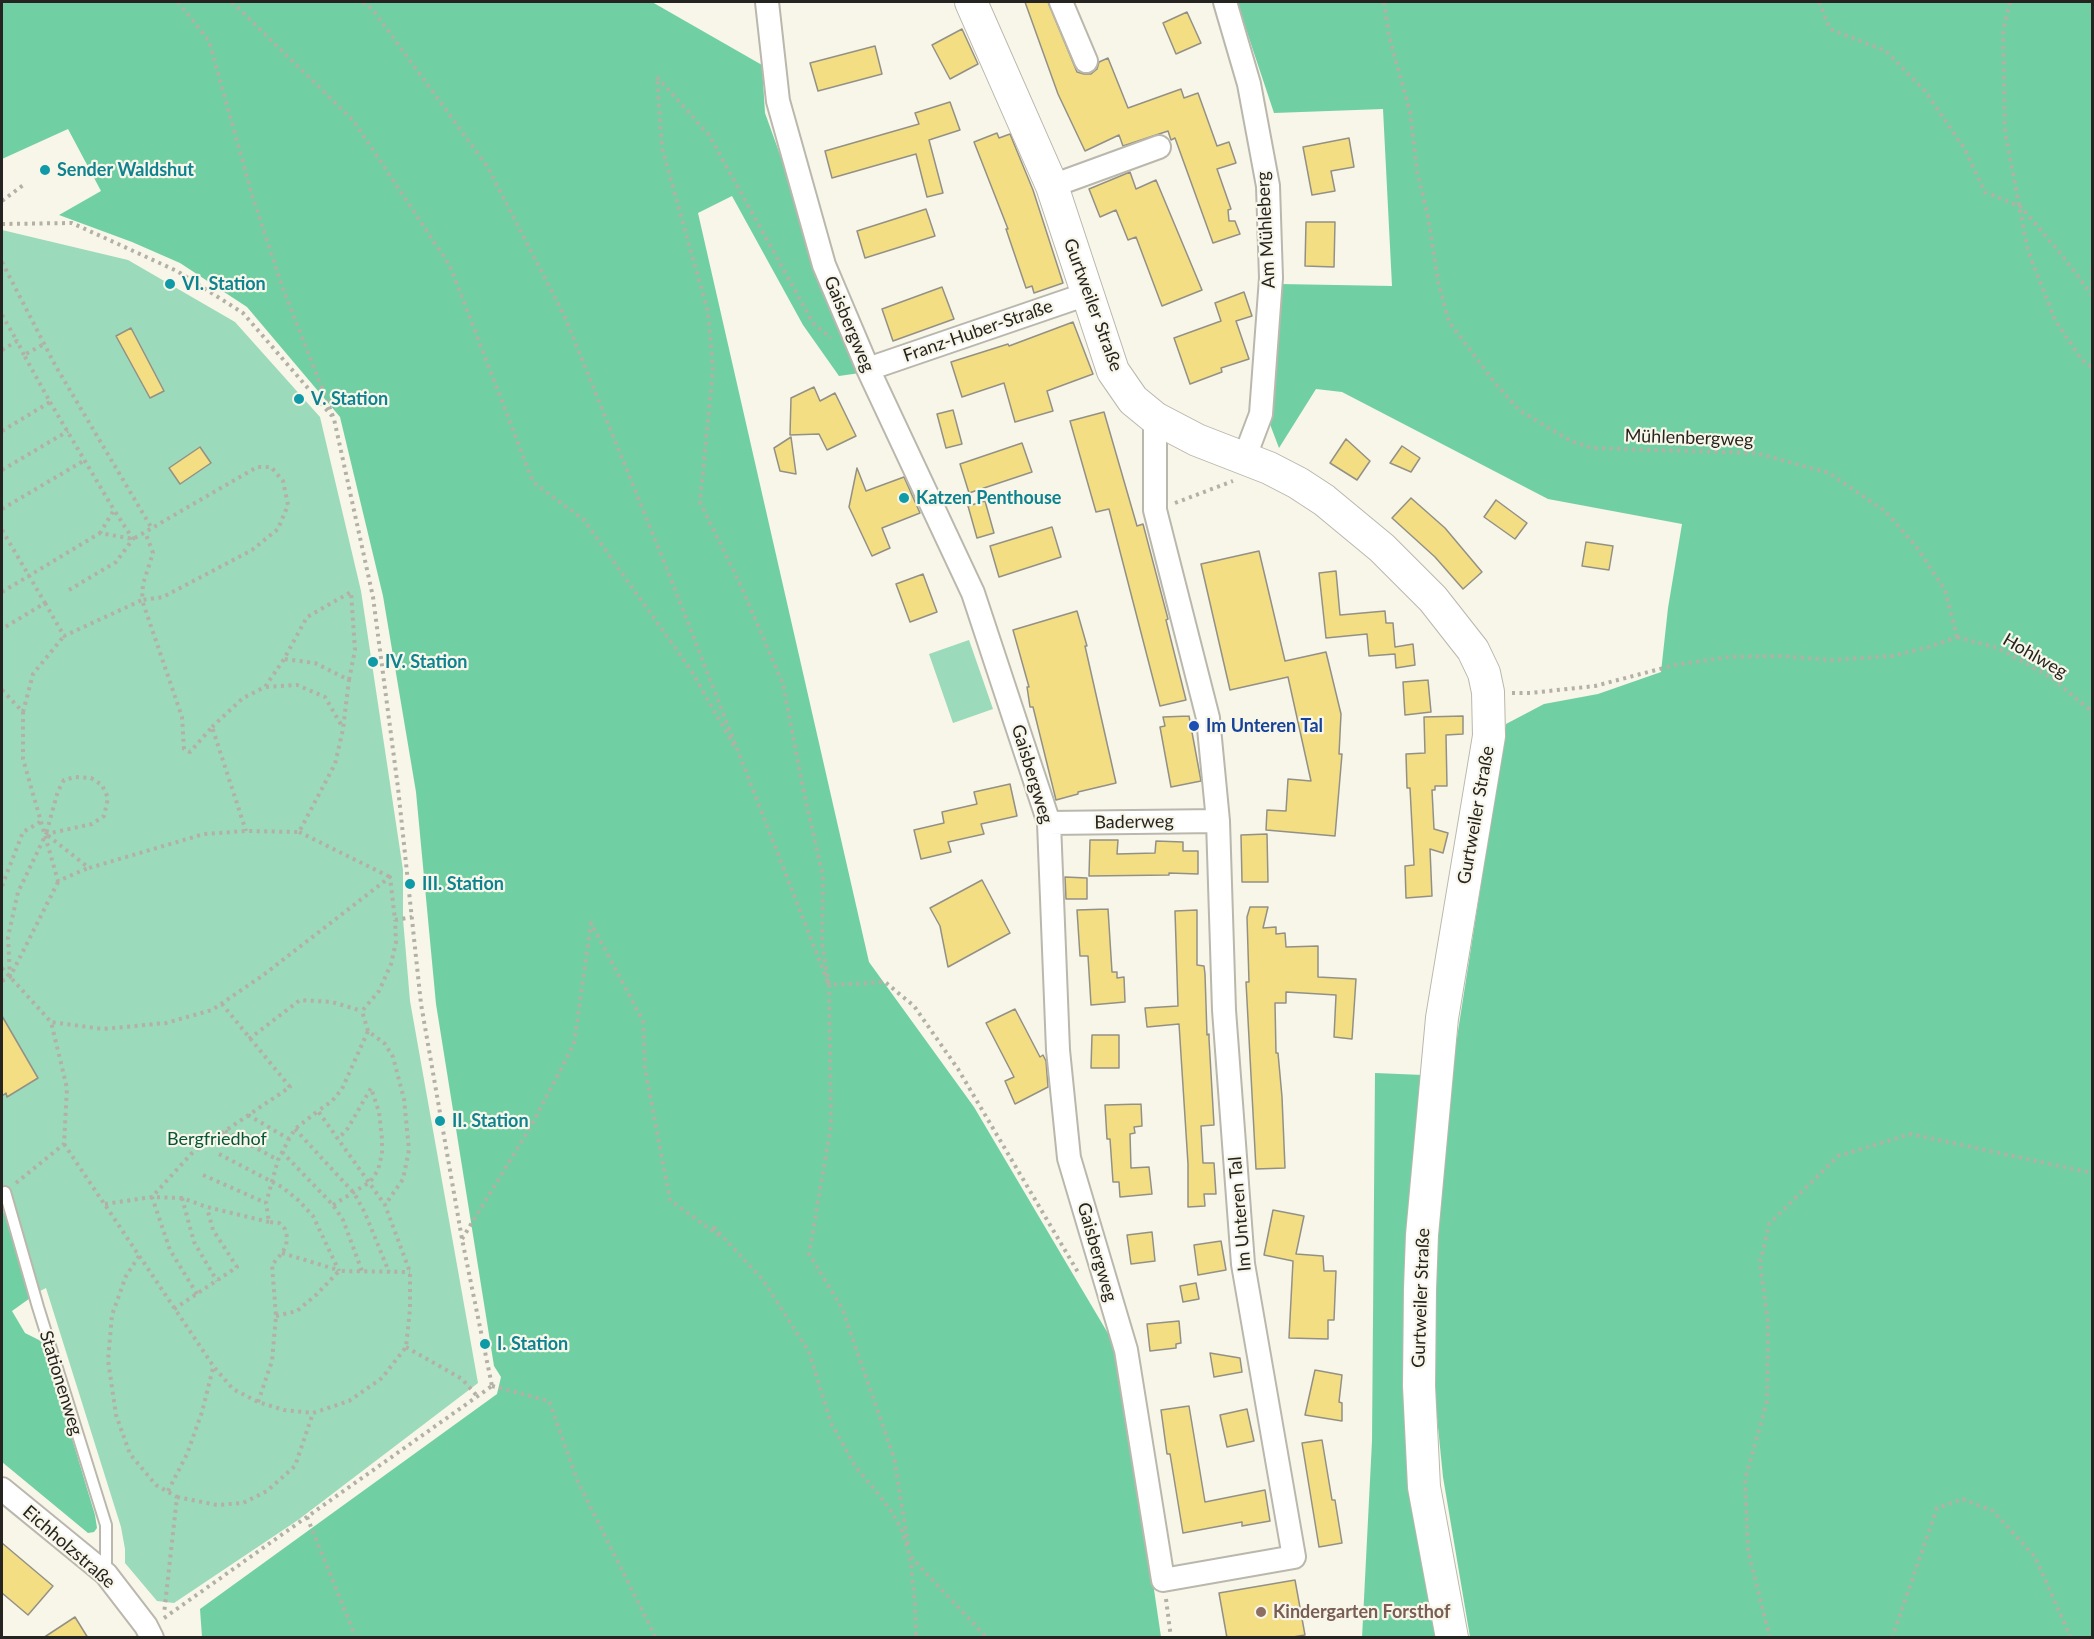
<!DOCTYPE html>
<html>
<head>
<meta charset="utf-8">
<style>
  body { margin:0 }
  #map { position:relative; width:2094px; height:1639px; overflow:hidden; background:#f8f5e9; font-family:Lato,sans-serif }
  canvas { display:block }
  .frame { position:absolute; inset:0; border:3px solid #252420; pointer-events:none }
</style>
</head>
<body>
<div id="map">
<canvas width="2094" height="1639"></canvas>
<div class="frame"></div>
</div>
<script>
const c = document.querySelector('canvas').getContext('2d');
c.lineJoin = 'round';
function fill(path, color) {
  c.fillStyle = color;
  c.fill(path, 'evenodd');
}
function poly(rows) {
  const path = new Path2D();
  for (const r of rows) {
    path.moveTo(r[0], r[1]);
    for (let i = 2; i < r.length; i += 2) path.lineTo(r[i], r[i + 1]);
  }
  return path;
}
function trace(path, color, width, dash) {
  c.strokeStyle = color;
  c.lineWidth = width;
  c.lineCap = dash ? 'butt' : 'round';
  c.setLineDash(dash || []);
  c.stroke(path);
}
function label(font, color, halo, rows, align = 'center') {
  c.font = font + ' Lato,sans-serif';
  c.lineWidth = 4.5;
  c.setLineDash([]);
  c.textBaseline = 'middle';
  c.strokeStyle = halo;
  c.fillStyle = color;
  for (const [text, x, y, turn = 0] of rows) {
    c.save();
    c.translate(x, y);
    c.rotate((+turn || 0) * Math.PI / 180);
    c.textAlign = isNaN(turn) ? turn : align;
    if (halo) c.strokeText(text, 0, 0);
    c.fillText(text, 0, 0);
    c.restore();
  }
}
const green = poly([
  [2,230,128,260,235,322,320,417,361,591,403,870,403,919,410,1001,478,1383,298,1520,174,1603,157,1601,125,1563,125,1549,121,1527,46,1288,40,1291,19,1223,2,1212],
  [969,640,993,709,953,723,929,654]
]);
const forest = poly([
  [2,2,652,2,762,65,765,113,838,316,860,373,839,376,803,325,732,196,698,213,869,962,974,1107,1119,1352,1161,1637,202,1637,200,1609,497,1394,501,1377,494,1366,436,1004,416,792,383,596,340,417,247,307,180,263,132,242,59,215,101,191,68,129,2,159],
  [1237,2,2092,2,2092,1637,1470,1637,1443,1477,1433,1377,1434,1271,1451,1076,1506,724,1544,704,1598,694,1661,672,1668,608,1682,524,1548,499,1342,392,1316,389,1279,448,1268,419,1280,284,1392,286,1383,109,1274,113],
  [1375,1073,1423,1075,1442,1637,1362,1638,1372,1441],
  [2,1212,19,1223,40,1291,12,1311,25,1333,43,1342,95,1515,97,1528,94,1532,88,1533,2,1462]
]);
const building = poly([
  [1025,2,1048,2,1077,72,1084,74,1091,74,1097,69,1099,62,1108,58,1128,108,1181,89,1184,98,1198,93,1217,146,1229,142,1236,163,1217,169,1231,209,1228,210,1229,221,1235,221,1240,234,1213,243,1175,138,1171,140,1168,131,1123,146,1119,135,1085,151,1058,94,1025,2],
  [1187,12,1201,43,1176,54,1163,23,1187,12],
  [962,29,978,64,950,79,932,45,962,29],
  [875,46,882,74,818,91,810,63,875,46],
  [950,102,960,130,929,140,943,193,927,197,916,154,832,178,825,151,919,124,915,113,950,102],
  [997,133,999,138,1010,134,1019,156,1033,190,1063,283,1034,293,1032,286,1026,288,1006,229,1008,229,974,142,997,133],
  [1349,138,1354,167,1331,171,1335,191,1312,195,1303,147,1349,138],
  [1130,172,1136,189,1156,180,1202,290,1162,306,1136,237,1128,240,1116,210,1100,217,1089,189,1130,172],
  [926,209,935,236,865,258,857,231,926,209],
  [1306,222,1335,222,1334,267,1305,266,1306,222],
  [942,287,954,319,893,341,882,309,942,287],
  [1244,292,1252,316,1236,321,1249,359,1221,368,1222,372,1190,384,1174,338,1221,321,1215,303,1244,292],
  [1073,322,1093,374,1047,391,1053,411,1015,422,1004,383,962,397,951,362,1008,344,1009,346,1073,322],
  [131,328,164,391,150,398,116,336,131,328],
  [814,387,820,401,835,393,856,436,827,450,819,434,790,435,791,398,814,387],
  [953,410,962,444,946,448,937,414,953,410],
  [1104,412,1137,526,1143,524,1168,619,1166,620,1186,700,1160,706,1109,509,1096,512,1070,421,1104,412],
  [791,437,796,474,780,471,774,448,791,437],
  [1346,439,1370,461,1357,480,1330,463,1346,439],
  [1022,443,1032,472,969,493,960,464,1022,443],
  [1402,446,1420,458,1411,472,1390,463,1402,446],
  [200,447,211,463,180,484,169,468,200,447],
  [857,468,866,491,904,477,920,513,882,528,890,548,872,556,849,507,857,468],
  [1411,498,1445,528,1482,572,1463,589,1435,557,1392,518,1411,498],
  [1496,500,1527,523,1515,539,1484,517,1496,500],
  [985,501,994,533,977,538,968,506,985,501],
  [1052,527,1061,557,999,577,990,546,1052,527],
  [1586,542,1613,546,1609,570,1582,566,1586,542],
  [1259,551,1285,661,1326,652,1341,714,1339,754,1342,754,1335,836,1266,830,1267,810,1286,811,1288,779,1311,781,1288,677,1230,690,1201,564,1259,551],
  [1336,571,1340,615,1385,611,1386,623,1393,623,1395,647,1413,644,1415,665,1396,668,1395,654,1369,656,1367,634,1326,638,1319,573,1336,571],
  [923,574,937,612,910,622,896,584,923,574],
  [1077,611,1087,646,1085,646,1116,783,1078,792,1078,794,1056,800,1033,707,1030,707,1027,687,1029,687,1013,630,1077,611],
  [1428,680,1431,712,1405,715,1403,682,1428,680],
  [1189,716,1201,781,1171,787,1160,727,1165,726,1163,717,1189,716],
  [1463,716,1463,734,1446,735,1447,786,1435,786,1435,790,1432,790,1434,829,1448,833,1443,853,1430,849,1432,896,1406,898,1405,866,1414,865,1410,788,1407,788,1406,754,1425,753,1424,717,1463,716],
  [1010,784,1017,816,981,824,984,834,948,842,951,852,921,859,914,830,944,823,942,812,977,804,974,792,1010,784],
  [1267,834,1268,882,1242,882,1241,835,1267,834],
  [1090,840,1118,840,1117,854,1155,853,1156,841,1183,842,1183,851,1198,851,1198,874,1169,873,1169,875,1089,876,1090,840],
  [1065,877,1087,878,1087,899,1066,899,1065,877],
  [982,880,1010,933,948,967,940,926,930,908,982,880],
  [1250,907,1268,907,1263,928,1276,927,1276,934,1285,933,1286,947,1318,946,1318,977,1356,979,1352,1039,1334,1037,1336,995,1286,992,1286,1003,1275,1003,1276,1053,1278,1053,1282,1097,1285,1168,1256,1169,1246,982,1249,982,1247,917,1250,907],
  [1108,909,1112,972,1117,972,1117,978,1124,977,1125,1002,1091,1005,1088,956,1080,956,1077,910,1108,909],
  [1197,910,1197,965,1204,966,1205,974,1207,1035,1209,1034,1209,1039,1214,1125,1201,1126,1203,1163,1214,1163,1216,1194,1204,1194,1205,1206,1188,1207,1188,1164,1179,1024,1147,1027,1145,1008,1178,1006,1175,911,1197,910],
  [1015,1009,1040,1057,1043,1055,1046,1061,1048,1087,1015,1104,1005,1081,1014,1077,986,1023,1015,1009],
  [2,1016,38,1078,7,1097,6,1093,2,1096,2,1016],
  [1092,1035,1119,1035,1119,1068,1091,1068,1092,1035],
  [1141,1104,1142,1126,1134,1127,1135,1133,1130,1134,1131,1168,1149,1167,1152,1194,1120,1197,1119,1182,1113,1182,1110,1139,1107,1139,1105,1105,1141,1104],
  [1273,1210,1304,1216,1296,1254,1323,1256,1324,1271,1336,1271,1334,1320,1328,1320,1328,1339,1289,1338,1293,1261,1264,1255,1273,1210],
  [1152,1232,1155,1261,1131,1264,1127,1235,1152,1232],
  [1221,1241,1226,1270,1198,1275,1194,1245,1221,1241],
  [1196,1283,1199,1299,1183,1302,1180,1286,1196,1283],
  [1179,1321,1181,1343,1176,1344,1176,1348,1150,1351,1147,1324,1179,1321],
  [1210,1353,1240,1358,1242,1372,1214,1377,1210,1353],
  [1315,1370,1342,1375,1339,1402,1342,1403,1342,1421,1305,1415,1315,1370],
  [1189,1406,1205,1502,1265,1490,1270,1521,1242,1526,1242,1522,1183,1533,1170,1454,1167,1454,1161,1410,1189,1406],
  [1247,1409,1254,1441,1227,1447,1220,1415,1247,1409],
  [1322,1440,1332,1500,1335,1500,1342,1543,1319,1547,1302,1443,1322,1440],
  [2,1543,53,1586,28,1615,2,1593,2,1543],
  [1295,1580,1305,1635,1287,1638,1227,1638,1219,1593,1295,1580],
  [75,1617,88,1638,43,1638,75,1617]
]);
const path = poly([
  [178,2,209,41,253,198,282,286,334,419,373,597,398,788,421,1004,462,1239,492,1386],
  [232,2,353,120,450,266,533,482,584,520,691,670,734,746],
  [363,2,373,10,487,166,564,315,667,569,829,985,822,943,823,877,803,788,783,684,741,586,700,502,713,369,708,312,662,148,657,77,709,135,813,323,831,338],
  [1384,2,1389,36,1410,112,1417,171,1428,217,1438,281,1449,322,1495,383,1520,411,1571,441,1592,448,1756,453,1829,473,1885,511,1915,545,1945,590,1957,637],
  [1819,2,1830,29,1886,51,1925,91,1964,148,1985,192,2021,207,2061,254,2092,295],
  [2010,2,2003,31,2005,132,2028,251,2055,320,2082,360,2092,367],
  [2,201,26,183],
  [2,224,72,223,177,271,243,313,332,416],
  [2,262,55,365,151,527],
  [2092,268,2092,286],
  [2,315,17,341],
  [2,350,17,341,24,355],
  [50,402,114,510],
  [2,431,50,402,24,355,44,344],
  [2,470,68,431],
  [1175,503,1233,481],
  [2,509,85,460],
  [2,530,45,603,2,629],
  [69,590,116,562,133,539,114,510,100,533],
  [2,592,100,533,133,539,257,467,271,467,283,481,288,505,278,529,252,550,163,597,142,600,182,717,184,749,190,752,212,727,246,831],
  [45,603,64,636,142,600,143,584,153,553,145,532],
  [1957,637,1998,648,2052,678,2092,712],
  [266,687,297,685,325,697,343,728],
  [2,690,23,712,23,759,58,881,88,868],
  [1512,693,1530,693,1595,686,1675,665,1728,657,1781,656,1832,660,1892,656,1929,647,1957,637],
  [23,712,33,674,64,636],
  [212,727,243,698,265,687,284,659,307,617,351,592,355,650,349,680],
  [299,832,390,877],
  [2,886,23,832,40,822],
  [2,968,51,1022],
  [10,977,8,937,18,892,46,834,92,824,104,816,108,798,102,785,91,778,75,777,64,780,58,791,46,834,89,868,204,834,246,831,299,832,335,764,343,729,349,680,315,663,284,659],
  [2,981,10,977,58,882],
  [368,1031,362,1011,379,991,391,964,396,942,395,920],
  [249,1039,300,1000,332,1002,362,1011],
  [248,1115,289,1139],
  [295,1129,354,1193,365,1213,389,1272],
  [225,1131,278,1160],
  [64,1144,214,1367,233,1389,258,1402,284,1410,313,1413,349,1401,382,1378,406,1347,410,1309,410,1272,385,1205,318,1111,332,1101,342,1089,368,1031,385,1044,393,1057,404,1099,409,1150,403,1179,385,1205],
  [282,1152,333,1205,343,1220,362,1271],
  [219,1154,282,1187,298,1200,313,1216,339,1271],
  [203,1175,266,1203],
  [16,1183,64,1144,67,1088,51,1022,103,1029,166,1023,212,1010,262,976,390,877,395,920,412,917],
  [182,1198,194,1242,217,1281],
  [105,1204,152,1197,182,1198,207,1207,269,1222],
  [333,1205,370,1182,378,1170,382,1154,382,1139,379,1112,371,1088,348,1128,338,1139],
  [462,1239,531,1126,574,1044,591,923,643,1021,645,1069,670,1200,721,1237,712,1225,763,1280,809,1352,831,1423,855,1466,875,1490,892,1512,902,1531,910,1556,915,1604,916,1638],
  [282,1253,338,1270],
  [139,1256,126,1276,112,1315,108,1360,116,1415,130,1454,156,1485,177,1497,164,1614],
  [197,1294,170,1250,152,1197,191,1154,290,1087,222,1004],
  [174,1309,237,1267,213,1230,207,1208],
  [276,1316,297,1311,317,1294,339,1271,410,1272],
  [406,1347,462,1379,478,1397],
  [492,1386,549,1401,578,1482,656,1638],
  [258,1402,272,1361,276,1316,272,1265,282,1253,286,1246,287,1237,285,1229,279,1223,269,1222,266,1203,278,1160,289,1139,295,1129,318,1111],
  [168,1491,187,1454,202,1412,213,1368],
  [177,1497,217,1505,243,1503,267,1491,295,1466,313,1413],
  [307,1517,356,1638],
  [908,1544,894,1458,842,1308,809,1254,831,1126,829,985,885,982,914,1006,958,1069,1079,1274],
  [911,1557,987,1638],
  [1166,1599,1171,1638],
  [164,1618,492,1386],
  [1770,1638,1748,1551,1745,1480,1767,1401,1768,1322,1760,1263,1769,1224,1838,1156,1911,1134,2092,1173],
  [1892,1638,1937,1508,1963,1499,1993,1511,2035,1557,2071,1638]
]);
const lane = poly([
  [5,1192,38,1307,106,1525,106,1574]
]);
const street = poly([
  [767,2,778,101,824,265,868,369,973,593,1049,823,1058,1050,1069,1158,1126,1350,1163,1580,1294,1557,1243,1264,1224,1010,1218,821,1208,718,1155,510,1155,418],
  [1061,2,1086,61],
  [1225,2,1249,84,1268,186,1271,278,1261,414,1244,459],
  [1052,186,1159,147],
  [868,369,1087,294],
  [1049,823,1218,821],
  [2,1489,106,1574,146,1626,152,1638]
]);
const secondary = poly([
  [971,2,1052,186,1113,371,1133,400,1155,418,1197,440,1269,468,1298,483,1324,500,1382,548,1433,599,1473,650,1484,673,1488,692,1489,736,1442,1018,1422,1235,1420,1289,1419,1386,1424,1487,1452,1638]
]);
const markers = [
  [45,170,6,"#0f9aa8"],
  [170,284,6,"#0f9aa8"],
  [299,399,6,"#0f9aa8"],
  [904,498,6,"#0f9aa8"],
  [373,662,6,"#0f9aa8"],
  [1194,726,6,"#1a4fb4"],
  [410,884,6,"#0f9aa8"],
  [440,1121,6,"#0f9aa8"],
  [485,1344,6,"#0f9aa8"],
  [1261,1612,6,"#8d6e63"]
];
const cultureNames = [
  ["Sender Waldshut",57,170],
  ["VI. Station",182,284],
  ["V. Station",311,399],
  ["Katzen Penthouse",916,498],
  ["IV. Station",385,662],
  ["III. Station",422,884],
  ["II. Station",452,1121],
  ["I. Station",497,1344]
];
const streetNames = [
  ["Am Mühleberg",1266,230,-93],
  ["Gurtweiler Straße",1093,305,70],
  ["Gaisbergweg",849,324,67],
  ["Franz-Huber-Straße",978,331,-19],
  ["Mühlenbergweg",1689,438,2],
  ["Hohlweg",2035,656,30],
  ["Gaisbergweg",1032,774,73],
  ["Gurtweiler Straße",1476,815,-80],
  ["Baderweg",1134,822,-1],
  ["Im Unteren Tal",1240,1214,-95],
  ["Gaisbergweg",1097,1252,74],
  ["Gurtweiler Straße",1421,1298,-88],
  ["Stationenweg",61,1383,73],
  ["Eichholzstraße",69,1547,41]
];
const transitNames = [
  ["Im Unteren Tal",1206,726]
];
const parkNames = [
  ["Bergfriedhof",217,1139]
];
const educationNames = [
  ["Kindergarten Forsthof",1273,1612]
];
fill(green, '#9bdaba');
fill(forest, '#70d0a3');
fill(building, '#f3de83');
trace(building, '#939186', 1.5);
trace(lane, '#bab7ac', 14);
trace(street, '#bab7ac', 26);
trace(secondary, '#bab7ac', 34);
trace(path, '#b3b0a7', 4, [3, 4.5]);
trace(lane, '#fff', 10);
trace(street, '#fff', 22);
trace(secondary, '#fff', 32);
for (const [x, y, r, color] of markers) {
  const dot = new Path2D();
  dot.arc(x, y, r, 0, 2 * Math.PI);
  c.fillStyle = color;
  c.fill(dot);
  trace(dot, '#f8f5e9', 2);
}
label('bold 18px', '#0d838f', '#f8f5e9', cultureNames, 'left');
label('18px', '#252420', '#f8f5e9', streetNames);
label('bold 18px', '#164399', '#f8f5e9', transitNames, 'left');
label('18px', '#055639', '#f8f5e9', parkNames);
label('bold 18px', '#785e54', '#f8f5e9', educationNames, 'left');
</script>
</body>
</html>
